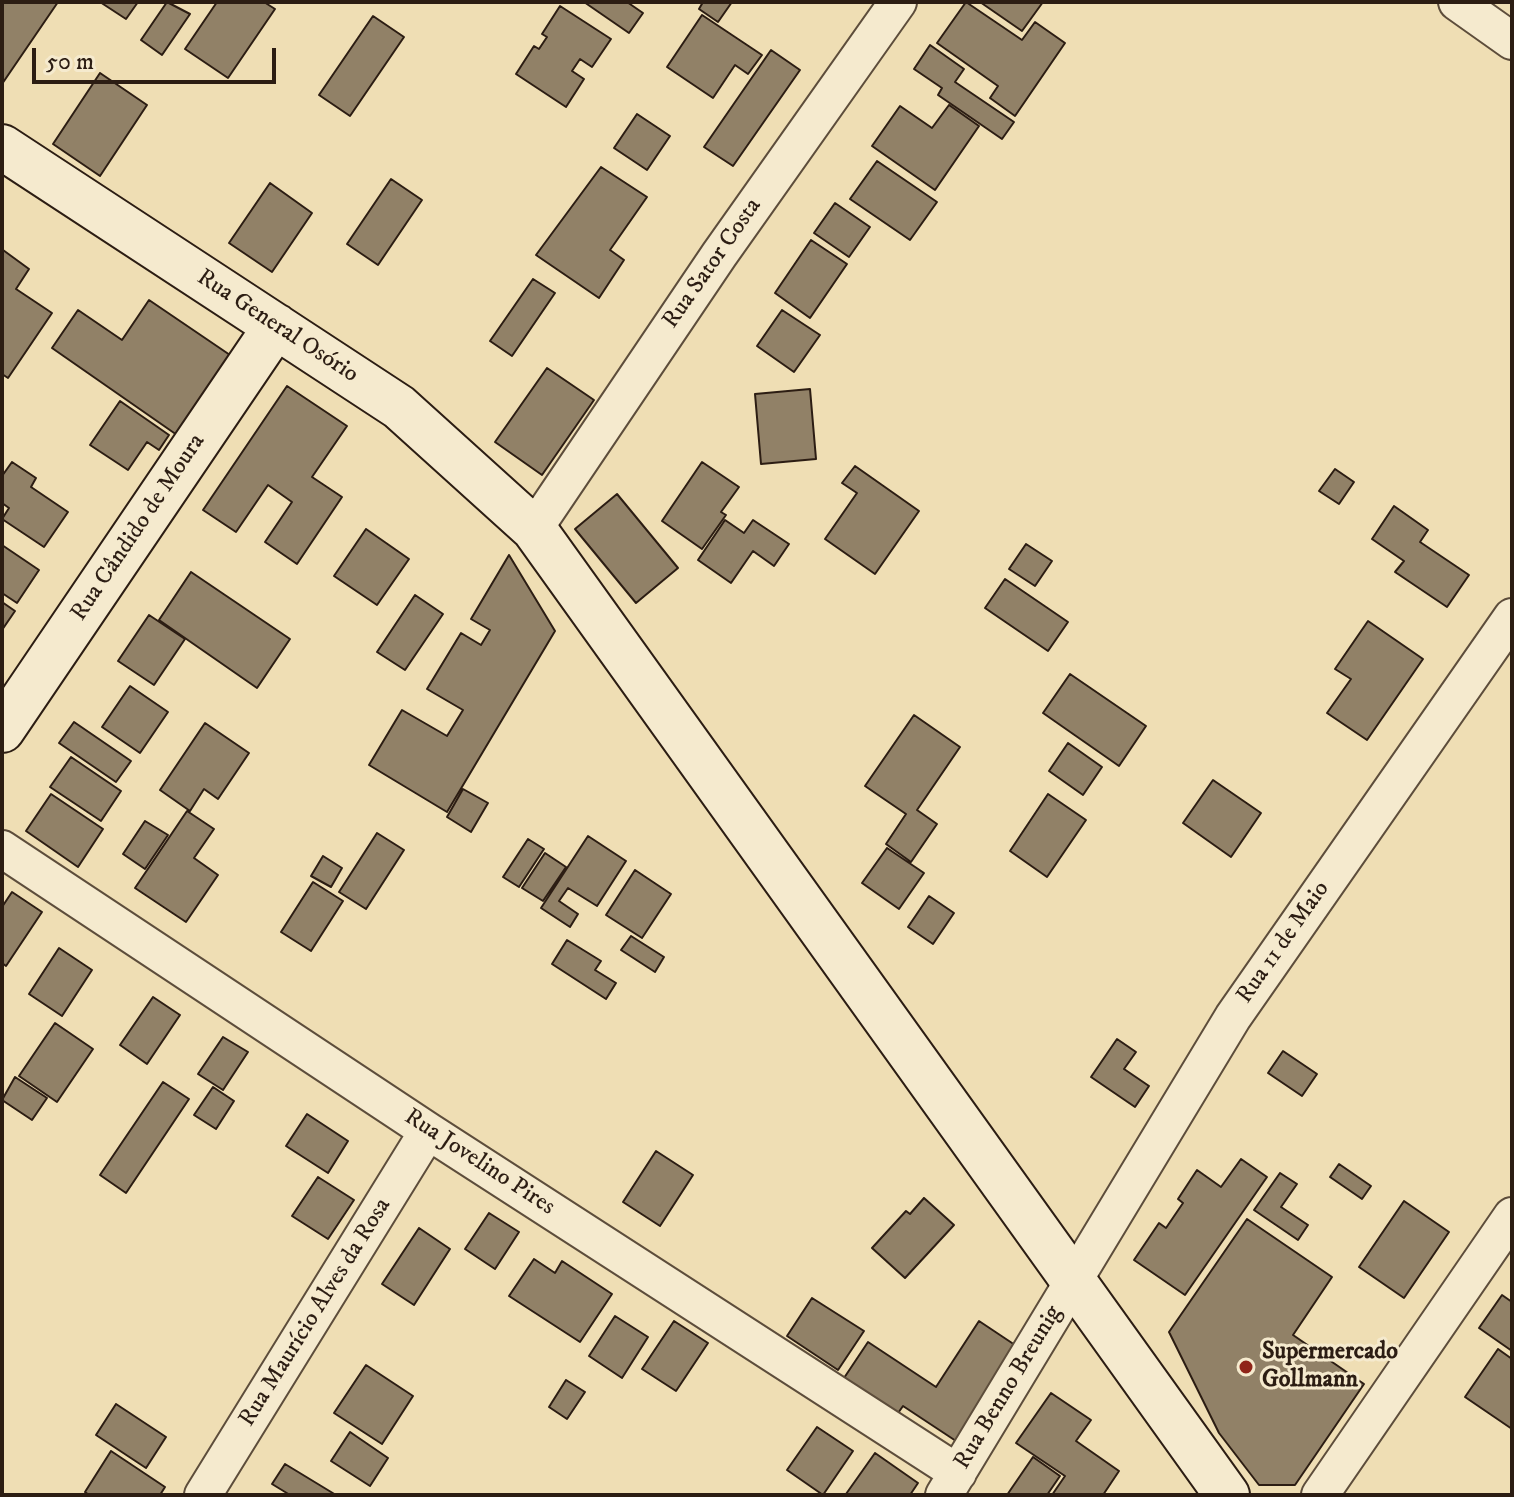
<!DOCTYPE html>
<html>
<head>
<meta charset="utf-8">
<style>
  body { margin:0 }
  #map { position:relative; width:1514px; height:1497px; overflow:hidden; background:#efdeb4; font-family:"IM FELL DW Pica",serif }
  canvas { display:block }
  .frame { position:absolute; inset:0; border:4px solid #2c1d13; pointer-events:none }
  .scale { position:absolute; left:32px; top:48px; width:244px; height:36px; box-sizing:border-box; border:4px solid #2c1d13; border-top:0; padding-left:10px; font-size:24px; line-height:28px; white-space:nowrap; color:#2c1d13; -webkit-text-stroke:6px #f5eace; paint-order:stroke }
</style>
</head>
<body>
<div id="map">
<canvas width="1514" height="1497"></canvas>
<div class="frame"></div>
<div class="scale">50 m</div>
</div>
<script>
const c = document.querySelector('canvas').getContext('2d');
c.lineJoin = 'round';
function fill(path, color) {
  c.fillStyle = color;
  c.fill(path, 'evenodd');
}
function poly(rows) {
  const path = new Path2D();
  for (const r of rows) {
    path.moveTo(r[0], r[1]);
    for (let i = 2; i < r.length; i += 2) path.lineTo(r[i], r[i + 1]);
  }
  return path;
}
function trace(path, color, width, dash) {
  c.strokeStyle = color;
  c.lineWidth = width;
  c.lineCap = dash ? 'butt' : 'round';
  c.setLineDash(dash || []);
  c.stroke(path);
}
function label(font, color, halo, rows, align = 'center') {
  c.font = font + ' "IM FELL DW Pica",serif';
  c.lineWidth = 6;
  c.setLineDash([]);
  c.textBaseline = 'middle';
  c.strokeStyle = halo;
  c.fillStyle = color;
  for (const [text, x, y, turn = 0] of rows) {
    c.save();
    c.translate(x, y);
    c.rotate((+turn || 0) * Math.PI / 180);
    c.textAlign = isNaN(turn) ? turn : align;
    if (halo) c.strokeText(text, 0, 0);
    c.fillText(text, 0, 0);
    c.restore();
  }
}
const building = poly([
  [2,2,58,2,2,84,2,2],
  [100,2,138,2,126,19,100,2],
  [167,2,190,14,162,55,141,40,167,2],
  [217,2,264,2,275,9,228,78,185,49,217,2],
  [584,2,627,2,643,13,629,33,584,2],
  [703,2,732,2,718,22,699,9,703,2],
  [966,2,1022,40,1035,22,1065,43,1015,116,990,98,998,86,937,43,966,2],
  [980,2,1043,2,1022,31,980,2],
  [560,6,611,39,592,67,580,59,572,71,584,79,566,107,516,74,534,46,539,49,547,37,542,34,560,6],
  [702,15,762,55,748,74,735,65,713,98,667,67,702,15],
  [373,16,404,37,350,116,319,95,373,16],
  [930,45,964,69,955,82,1014,122,1002,139,938,95,942,88,914,69,930,45],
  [771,50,800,70,733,166,704,147,771,50],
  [100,73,147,105,100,176,53,144,100,73],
  [949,105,979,126,935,190,872,146,900,106,932,128,949,105],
  [637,114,670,136,647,170,614,148,637,114],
  [877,161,937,202,910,240,850,199,877,161],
  [601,167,647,197,610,250,624,260,599,298,536,255,601,167],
  [391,179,422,200,378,265,347,244,391,179],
  [270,183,312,213,272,272,229,243,270,183],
  [835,203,870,227,849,257,814,233,835,203],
  [811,240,847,264,810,318,775,293,811,240],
  [3,250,29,269,16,289,52,313,8,378,2,374,3,250],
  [533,279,555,293,512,356,490,341,533,279],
  [149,300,230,355,177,435,52,348,78,310,122,340,149,300],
  [782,310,820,335,794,372,757,346,782,310],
  [547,368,594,400,542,475,495,442,547,368],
  [287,386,347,426,312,477,342,497,297,564,265,542,292,502,268,485,236,532,203,510,287,386],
  [810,389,816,459,761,464,755,394,810,389],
  [120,401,169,435,159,450,147,442,128,470,90,445,120,401],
  [12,462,36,478,31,487,68,512,44,547,2,519,9,508,2,503,2,476,12,462],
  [702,462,739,487,721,512,726,515,702,549,662,521,702,462],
  [855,466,919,511,875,574,825,539,857,493,842,483,855,466],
  [1335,469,1354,482,1339,504,1319,491,1335,469],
  [617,494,678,568,636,603,575,529,617,494],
  [1394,506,1428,530,1420,542,1469,575,1447,607,1395,572,1404,561,1372,539,1394,506],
  [725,520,744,533,753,520,789,544,774,566,753,551,731,583,698,560,725,520],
  [366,529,409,559,377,605,334,576,366,529],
  [1026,544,1052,561,1035,586,1009,569,1026,544],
  [2,545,39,570,17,603,2,593,2,545],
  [509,555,555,631,447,812,369,765,402,710,447,736,463,710,427,689,461,633,481,645,490,630,471,619,509,555],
  [191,572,290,639,257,688,159,620,191,572],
  [1005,579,1068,622,1048,651,985,608,1005,579],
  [415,595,443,614,405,670,377,652,415,595],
  [2,602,15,611,2,630,2,602],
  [149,615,185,639,154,685,118,661,149,615],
  [1368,621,1423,659,1367,740,1327,713,1351,679,1335,669,1368,621],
  [1070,674,1146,726,1119,766,1043,713,1070,674],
  [130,686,168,712,140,753,102,727,130,686],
  [914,715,960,747,917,810,937,824,911,862,886,844,906,814,865,786,914,715],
  [74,722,131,761,116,782,59,743,74,722],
  [205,723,249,753,218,799,204,789,190,811,160,790,205,723],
  [1068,743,1102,767,1083,795,1049,771,1068,743],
  [71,757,121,791,101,821,50,787,71,757],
  [1213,780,1261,813,1231,857,1183,823,1213,780],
  [463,789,488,803,471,832,447,817,463,789],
  [51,794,103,829,78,867,26,831,51,794],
  [1048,794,1086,820,1047,877,1010,851,1048,794],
  [187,811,214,829,194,858,218,875,186,922,135,888,187,811],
  [145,821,168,835,145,869,123,854,145,821],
  [377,833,404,850,366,909,339,892,377,833],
  [588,836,626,861,597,906,568,888,559,901,578,914,570,927,541,908,588,836],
  [528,839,544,849,519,887,503,877,528,839],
  [887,848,924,873,899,909,862,883,887,848],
  [545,853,566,867,543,901,522,888,545,853],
  [323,856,342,868,331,887,311,876,323,856],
  [635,870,671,894,642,938,606,915,635,870],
  [313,882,343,901,311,951,281,932,313,882],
  [12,892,42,912,6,966,2,963,2,907,12,892],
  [929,896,954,913,933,944,908,927,929,896],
  [631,936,664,957,655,972,621,950,631,936],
  [567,940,601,961,595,970,616,983,606,999,552,964,567,940],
  [59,948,92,970,62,1016,29,994,59,948],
  [153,997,180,1015,147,1064,120,1045,153,997],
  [55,1023,93,1049,57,1102,19,1076,55,1023],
  [223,1037,248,1052,223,1090,198,1074,223,1037],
  [1117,1039,1136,1052,1124,1069,1149,1086,1135,1107,1091,1077,1117,1039],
  [1283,1051,1317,1074,1302,1096,1268,1073,1283,1051],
  [15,1077,47,1098,32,1120,2,1100,15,1077],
  [163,1082,189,1099,126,1193,100,1175,163,1082],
  [213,1087,234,1101,216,1129,194,1115,213,1087],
  [307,1114,348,1141,328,1173,286,1146,307,1114],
  [656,1151,693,1175,660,1226,623,1202,656,1151],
  [1241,1159,1267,1177,1185,1295,1134,1260,1159,1223,1166,1228,1183,1203,1178,1199,1197,1170,1221,1187,1241,1159],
  [1339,1164,1371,1186,1362,1199,1330,1177,1339,1164],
  [1280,1173,1297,1184,1281,1207,1308,1225,1298,1240,1254,1210,1280,1173],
  [318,1177,354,1200,328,1239,292,1216,318,1177],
  [924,1198,954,1225,905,1278,872,1248,906,1211,910,1214,924,1198],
  [1404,1201,1449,1232,1404,1298,1359,1267,1404,1201],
  [489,1213,519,1232,495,1269,465,1249,489,1213],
  [1247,1219,1332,1277,1293,1335,1364,1384,1295,1485,1259,1485,1219,1433,1169,1332,1247,1219],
  [419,1228,450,1249,414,1305,382,1284,419,1228],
  [534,1259,555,1273,562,1261,612,1294,580,1342,509,1296,534,1259],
  [1502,1295,1512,1302,1512,1351,1479,1328,1502,1295],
  [812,1298,864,1331,838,1370,787,1336,812,1298],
  [615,1316,648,1337,622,1378,589,1356,615,1316],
  [674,1321,708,1343,676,1391,642,1369,674,1321],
  [979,1321,1021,1349,959,1443,903,1406,896,1416,842,1381,868,1342,936,1387,979,1321],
  [1498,1349,1512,1359,1512,1429,1465,1397,1498,1349],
  [366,1365,413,1396,382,1444,334,1413,366,1365],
  [566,1380,585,1392,567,1419,549,1407,566,1380],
  [1051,1393,1091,1420,1076,1441,1119,1471,1103,1495,1052,1495,1065,1476,1016,1443,1051,1393],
  [116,1404,166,1437,146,1468,96,1435,116,1404],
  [817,1427,853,1451,823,1495,787,1470,817,1427],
  [350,1432,388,1458,370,1486,331,1461,350,1432],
  [111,1451,165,1487,160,1495,89,1495,85,1492,111,1451],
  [875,1453,918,1483,910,1495,846,1494,875,1453],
  [1033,1457,1060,1476,1047,1495,1007,1495,1033,1457],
  [285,1464,336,1495,290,1495,272,1484,285,1464]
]);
const street = poly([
  [1457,2,1512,41],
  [534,529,719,255,898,2],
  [2,849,428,1131,958,1473],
  [203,1495,428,1131],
  [944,1495,1233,1017,1512,617],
  [1320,1495,1512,1216]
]);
const secondary = poly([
  [2,147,399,407,534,529,1227,1495],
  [2,730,276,326]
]);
const markers = [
  [1246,1367,8,"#8f2418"]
];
const streetNames = [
  ["Rua Sator Costa",713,264,-55],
  ["Rua General Osório",277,327,33],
  ["Rua Cândido de Moura",139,528,-56],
  ["Rua 11 de Maio",1284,943,-55],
  ["Rua Jovelino Pires",479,1163,33],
  ["Rua Maurício Alves da Rosa",316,1313,-58],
  ["Rua Benno Breunig",1009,1388,-59]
];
const poiNames = [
  ["Supermercado",1262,1353],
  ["Gollmann",1262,1381]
];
fill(building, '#918167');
trace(building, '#2c1d13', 2);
trace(street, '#5d4d3b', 40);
trace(secondary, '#2c1d13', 48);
trace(street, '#f5eace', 36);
trace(secondary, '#f5eace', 44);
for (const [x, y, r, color] of markers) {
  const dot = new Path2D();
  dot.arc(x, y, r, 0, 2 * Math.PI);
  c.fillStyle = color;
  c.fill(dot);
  trace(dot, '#f5eace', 3);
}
label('24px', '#2c1d13', '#f5eace', streetNames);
label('bold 24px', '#2c1d13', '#f5eace', poiNames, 'left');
</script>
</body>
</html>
